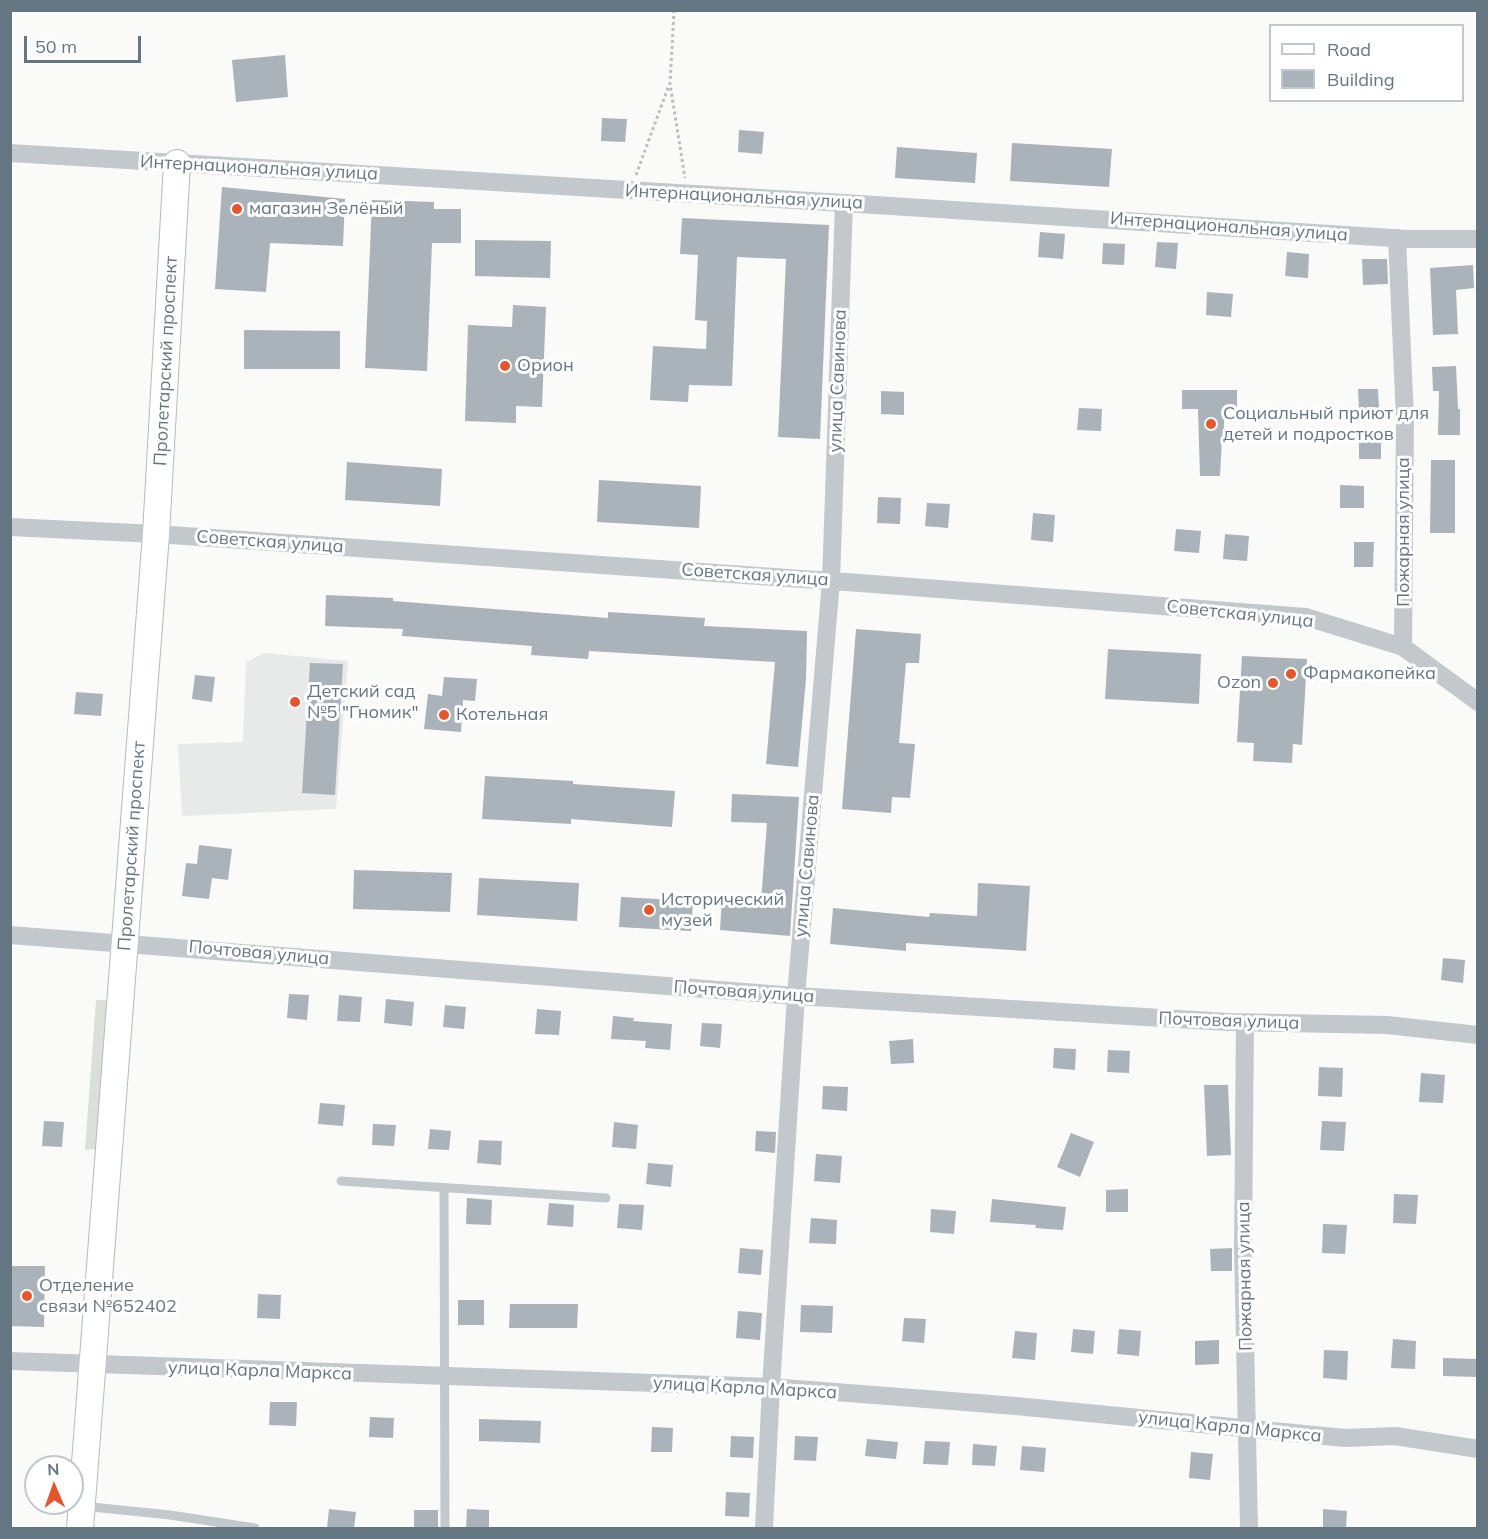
<!DOCTYPE html>
<html>
<head>
<meta charset="utf-8">
<style>
  body { margin:0 }
  #map { position:relative; width:1488px; height:1539px; overflow:hidden; background:#fafaf8; font-family:Mulish,sans-serif }
  canvas { display:block }
  .frame { position:absolute; inset:0; border:12px solid #657683; pointer-events:none }
  .legend { position:absolute; left:1269px; top:24px; width:195px; height:78px; box-sizing:border-box; background:#fff; border:2px solid #c1c8cd; margin:0; padding:8px 10px; list-style:none; font-size:18px; color:#657683 }
  .legend li { display:flex; align-items:center; gap:12px; height:30px }
  .legend b { width:30px; border:2px solid #c1c8cd }
  .north { position:absolute; left:24px; top:1455px; width:60px; height:60px; box-sizing:border-box; background:#fff; border:2px solid #c1c8cd; border-radius:50%; rotate:358deg; font-size:16px; font-weight:700; line-height:24px; text-align:center; color:#657683 }
  .north::after { content:''; display:block; margin:auto; width:21px; height:27px; background:#e4572e; clip-path:polygon(50% 0,100% 100%,50% 72%,0 100%) }
  .scale { position:absolute; left:24px; top:36px; width:117px; height:27px; box-sizing:border-box; border:3px solid #657683; border-top:0; padding-left:8px; font-size:18px; line-height:21px; white-space:nowrap; color:#657683; -webkit-text-stroke:4px #fff; paint-order:stroke }
</style>
</head>
<body>
<div id="map">
<canvas width="1488" height="1539"></canvas>
<div class="frame"></div>
<ul class="legend">
<li><b style="height:8px;background:#fff"></b>Road</li>
<li><b style="height:16px;background:#aab3b9"></b>Building</li>
</ul>
<div class="north">N</div>
<div class="scale">50 m</div>
</div>
<script>
const c = document.querySelector('canvas').getContext('2d');
c.lineJoin = 'round';
function fill(path, color) {
  c.fillStyle = color;
  c.fill(path, 'evenodd');
}
function poly(rows) {
  const path = new Path2D();
  for (const r of rows) {
    path.moveTo(r[0], r[1]);
    for (let i = 2; i < r.length; i += 2) path.lineTo(r[i], r[i + 1]);
  }
  return path;
}
function trace(path, color, width, dash) {
  c.strokeStyle = color;
  c.lineWidth = width;
  c.lineCap = dash ? 'butt' : 'round';
  c.setLineDash(dash || []);
  c.stroke(path);
}
function label(font, color, halo, rows, align = 'center') {
  c.font = font + ' Mulish,sans-serif';
  c.lineWidth = 6;
  c.setLineDash([]);
  c.textBaseline = 'middle';
  c.strokeStyle = halo;
  c.fillStyle = color;
  for (const [text, x, y, turn = 0] of rows) {
    c.save();
    c.translate(x, y);
    c.rotate((+turn || 0) * Math.PI / 180);
    c.textAlign = isNaN(turn) ? turn : align;
    if (halo) c.strokeText(text, 0, 0);
    c.fillText(text, 0, 0);
    c.restore();
  }
}
const built = poly([
  [265,653,348,661,336,809,182,816,178,744,243,742,246,662]
]);
const green = poly([
  [96,1000,108,1000,98,1149,85,1150]
]);
const building = poly([
  [285,55,288,97,236,102,232,60],
  [602,118,627,119,625,142,601,141],
  [739,130,764,132,762,154,738,152],
  [1012,143,1112,149,1109,187,1010,181],
  [897,147,977,153,975,183,895,178],
  [222,187,345,199,343,246,270,243,266,292,215,289],
  [372,200,434,202,434,209,461,209,461,243,432,243,427,371,365,368],
  [682,218,829,225,820,439,778,437,786,259,737,257,732,386,689,385,688,402,650,400,653,346,706,349,707,321,695,320,698,255,680,254],
  [1040,232,1065,234,1063,259,1038,257],
  [475,240,551,241,550,278,475,276],
  [1157,242,1178,243,1176,269,1155,267],
  [1103,243,1125,244,1124,265,1102,264],
  [1287,252,1309,254,1308,278,1285,276],
  [1362,259,1387,259,1388,284,1363,285],
  [1473,265,1474,288,1456,290,1458,334,1433,335,1430,268],
  [1207,292,1233,294,1231,317,1206,315],
  [513,305,546,307,542,407,516,406,516,423,465,421,468,325,512,327],
  [244,330,340,331,340,369,244,369],
  [1456,366,1458,409,1460,409,1460,435,1438,435,1439,391,1433,391,1432,367],
  [1358,389,1378,389,1379,409,1359,410],
  [1182,390,1237,390,1237,410,1224,410,1224,439,1222,438,1220,476,1200,476,1198,409,1182,409],
  [881,391,904,392,904,415,881,414],
  [1079,408,1102,409,1101,431,1077,430],
  [1359,436,1381,436,1381,459,1359,459],
  [1431,460,1455,460,1455,533,1430,533],
  [347,462,442,469,440,506,345,500],
  [599,480,701,486,699,528,597,522],
  [1340,485,1364,486,1364,508,1340,508],
  [878,497,901,498,900,524,877,523],
  [927,503,950,504,948,528,925,526],
  [1033,513,1055,515,1053,542,1031,540],
  [1176,529,1201,531,1199,553,1174,551],
  [1225,534,1249,536,1247,561,1223,559],
  [1354,542,1374,542,1373,567,1354,567],
  [326,595,393,598,393,601,608,618,608,612,705,618,704,626,807,631,806,679,798,767,766,764,775,662,589,651,588,659,531,655,532,646,402,636,403,629,325,626],
  [856,629,921,634,919,663,906,663,899,743,915,744,910,798,892,797,891,813,842,809],
  [1108,649,1201,654,1199,704,1105,699],
  [1242,656,1307,659,1302,745,1293,744,1292,763,1253,761,1254,743,1237,742],
  [310,663,343,664,335,795,302,793],
  [195,675,215,677,212,702,192,699],
  [444,677,477,679,475,701,463,700,461,732,424,729,428,694,442,696],
  [76,692,103,694,101,716,74,714],
  [485,776,573,781,573,784,675,791,672,827,571,819,571,824,482,819],
  [732,794,799,797,790,936,720,930,722,898,761,901,767,823,731,822],
  [199,845,232,849,228,880,212,878,209,899,182,896,186,863,197,864],
  [354,870,452,873,450,912,353,909],
  [479,878,579,883,577,921,477,915],
  [978,883,1030,886,1026,951,906,943,906,951,830,944,833,908,929,917,930,913,977,916],
  [621,897,693,901,691,931,619,927],
  [1443,958,1465,960,1463,983,1441,980],
  [289,994,309,995,307,1020,287,1018],
  [339,995,362,997,360,1022,337,1021],
  [386,999,414,1002,412,1026,384,1023],
  [445,1005,466,1007,464,1029,443,1027],
  [537,1009,561,1011,559,1035,535,1034],
  [613,1016,634,1018,633,1021,672,1024,670,1050,645,1048,646,1041,611,1039],
  [702,1023,722,1024,720,1048,700,1046],
  [913,1039,914,1063,891,1064,889,1041],
  [1054,1048,1076,1049,1075,1070,1053,1068],
  [1108,1050,1130,1051,1129,1073,1107,1072],
  [1319,1067,1343,1068,1342,1097,1318,1096],
  [1421,1073,1445,1075,1443,1103,1419,1102],
  [1204,1085,1228,1085,1231,1155,1207,1156],
  [823,1086,848,1087,847,1111,822,1109],
  [320,1103,345,1105,343,1126,318,1124],
  [44,1121,64,1122,62,1147,42,1146],
  [1322,1121,1346,1122,1344,1151,1320,1150],
  [614,1122,638,1125,636,1149,612,1147],
  [373,1124,396,1125,394,1146,372,1145],
  [430,1129,451,1131,449,1150,428,1149],
  [756,1131,776,1132,775,1153,755,1151],
  [1071,1133,1094,1142,1080,1177,1057,1167],
  [479,1140,502,1141,501,1165,477,1163],
  [816,1154,842,1156,840,1183,814,1181],
  [648,1163,673,1165,671,1187,646,1184],
  [1128,1189,1128,1212,1106,1212,1106,1190],
  [1394,1194,1418,1195,1416,1224,1393,1223],
  [467,1198,492,1200,491,1225,466,1224],
  [992,1199,1066,1207,1063,1230,1035,1228,1036,1225,990,1222],
  [549,1203,574,1205,573,1227,547,1225],
  [619,1204,644,1205,642,1230,617,1228],
  [931,1209,956,1211,954,1234,930,1232],
  [811,1218,837,1220,836,1244,809,1243],
  [1323,1224,1347,1225,1345,1254,1322,1253],
  [740,1248,763,1250,761,1275,738,1273],
  [1232,1248,1232,1271,1211,1271,1210,1249],
  [10,1266,45,1266,44,1327,10,1326],
  [258,1294,281,1295,280,1319,257,1318],
  [458,1300,484,1300,484,1325,458,1325],
  [510,1304,578,1304,577,1328,509,1328],
  [801,1305,833,1306,832,1333,800,1332],
  [738,1311,762,1313,760,1340,736,1338],
  [904,1318,926,1319,924,1343,902,1341],
  [1073,1329,1095,1331,1093,1354,1071,1352],
  [1119,1329,1141,1331,1139,1356,1117,1354],
  [1015,1331,1037,1333,1035,1360,1012,1358],
  [1393,1339,1416,1341,1415,1369,1391,1368],
  [1219,1340,1219,1364,1195,1365,1195,1341],
  [1324,1350,1348,1351,1347,1380,1323,1378],
  [1443,1358,1478,1359,1478,1377,1443,1376],
  [270,1402,297,1402,296,1426,269,1425],
  [370,1417,394,1418,393,1438,369,1437],
  [479,1419,541,1421,540,1443,479,1441],
  [652,1427,673,1428,672,1452,651,1452],
  [731,1436,754,1437,753,1458,730,1457],
  [795,1436,818,1437,816,1461,794,1460],
  [867,1439,898,1442,896,1459,865,1456],
  [925,1441,950,1442,948,1465,923,1464],
  [973,1444,997,1446,995,1466,972,1465],
  [1022,1446,1046,1448,1044,1472,1020,1470],
  [1191,1452,1213,1454,1210,1480,1189,1478],
  [726,1492,750,1493,749,1517,725,1516],
  [329,1509,356,1512,354,1528,327,1528],
  [467,1509,489,1510,489,1528,466,1528],
  [1323,1509,1347,1511,1346,1528,1323,1528],
  [414,1510,438,1510,438,1528,414,1528]
]);
const path = poly([
  [674,10,670,84,685,178],
  [636,175,669,85]
]);
const lane = poly([
  [341,1181,606,1198],
  [444,1188,445,1528],
  [82,1506,170,1515,255,1528]
]);
const street = poly([
  [10,153,844,203,1408,239,1478,239],
  [1397,238,1405,419,1403,647],
  [10,527,156,534,860,583,1306,617,1403,647,1478,702],
  [10,935,796,996,1228,1022,1387,1025,1478,1035],
  [1245,1023,1243,1247,1249,1528],
  [10,1361,771,1387,1016,1406,1345,1438,1395,1436,1478,1449],
  [764,1528,771,1387,796,996,831,581,844,203]
]);
const secondary = poly([
  [80,1528,156,534,177,163]
]);
const markers = [
  [237,209,6,"#e4572e"],
  [505,366,6,"#e4572e"],
  [1211,424,6,"#e4572e"],
  [1291,674,6,"#e4572e"],
  [1273,683,6,"#e4572e"],
  [295,702,6,"#e4572e"],
  [444,715,6,"#e4572e"],
  [649,910,6,"#e4572e"],
  [27,1296,6,"#e4572e"]
];
const streetNames = [
  ["Интернациональная улица",259,168,3],
  ["Интернациональная улица",744,197,3],
  ["Интернациональная улица",1229,227,4],
  ["Пролетарский проспект",166,361,-87],
  ["улица Савинова",838,381,-88],
  ["Пожарная улица",1404,532,-90],
  ["Советская улица",270,542,4],
  ["Советская улица",755,575,4],
  ["Советская улица",1240,614,6],
  ["Пролетарский проспект",132,846,-86],
  ["улица Савинова",807,866,-85],
  ["Почтовая улица",259,953,5],
  ["Почтовая улица",744,992,4],
  ["Почтовая улица",1229,1021,2],
  ["Пожарная улица",1245,1276,-91],
  ["улица Карла Маркса",260,1371,2],
  ["улица Карла Маркса",745,1388,3],
  ["улица Карла Маркса",1230,1427,6]
];
const poiNames = [
  ["магазин Зелёный",249,209],
  ["Орион",517,366],
  ["Социальный приют для",1223,414],
  ["детей и подростков",1223,435],
  ["Фармакопейка",1303,674],
  ["Ozon",1261,683,"right"],
  ["Детский сад",307,692],
  ["№5 \"Гномик\"",307,713],
  ["Котельная",456,715],
  ["Исторический",661,900],
  ["музей",661,921],
  ["Отделение",39,1286],
  ["связи №652402",39,1307]
];
fill(built, '#e8e9e9');
fill(green, '#dadfd7');
fill(building, '#aab3b9');
trace(secondary, '#b3babf', 28);
trace(path, '#bbbfc2', 3, [3, 3]);
trace(lane, '#c3c8cc', 9);
trace(street, '#c3c8cc', 18);
trace(secondary, '#fff', 26);
for (const [x, y, r, color] of markers) {
  const dot = new Path2D();
  dot.arc(x, y, r, 0, 2 * Math.PI);
  c.fillStyle = color;
  c.fill(dot);
  trace(dot, '#fff', 2);
}
label('18px', '#657683', '#fff', streetNames);
label('18px', '#657683', '#fff', poiNames, 'left');
</script>
</body>
</html>
